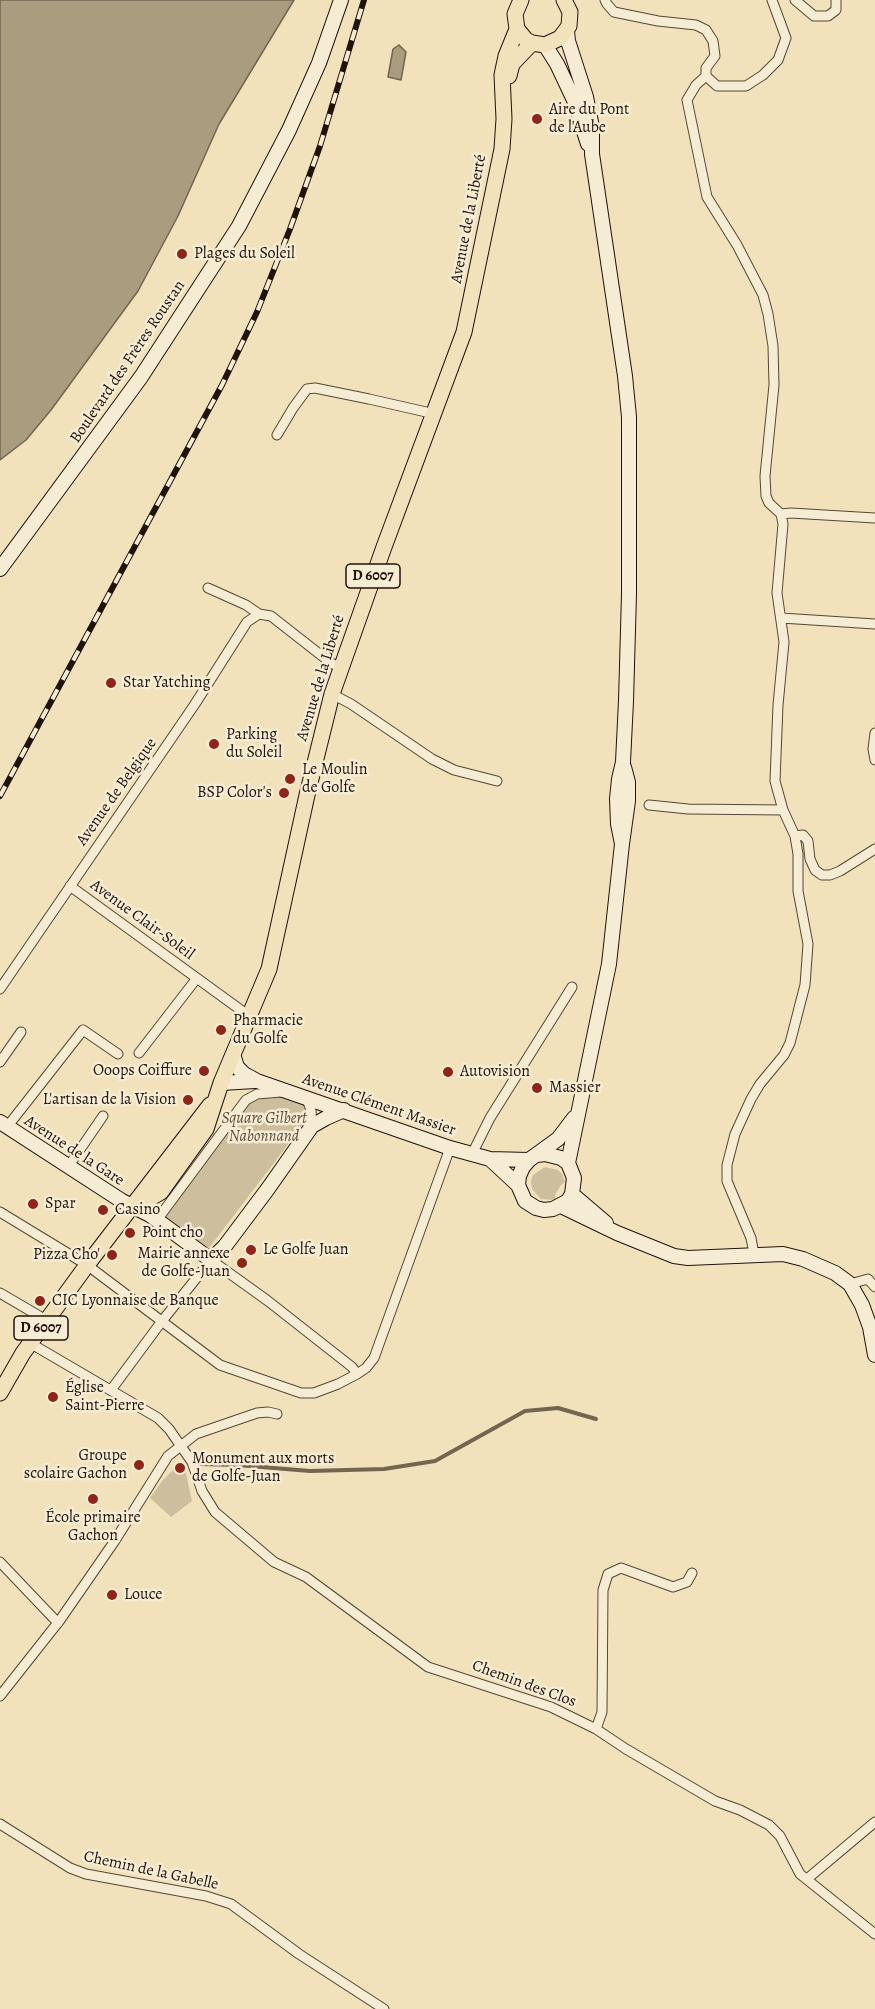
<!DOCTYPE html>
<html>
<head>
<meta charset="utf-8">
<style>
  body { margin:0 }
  canvas { display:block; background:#f1e2bb }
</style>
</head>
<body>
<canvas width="875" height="2009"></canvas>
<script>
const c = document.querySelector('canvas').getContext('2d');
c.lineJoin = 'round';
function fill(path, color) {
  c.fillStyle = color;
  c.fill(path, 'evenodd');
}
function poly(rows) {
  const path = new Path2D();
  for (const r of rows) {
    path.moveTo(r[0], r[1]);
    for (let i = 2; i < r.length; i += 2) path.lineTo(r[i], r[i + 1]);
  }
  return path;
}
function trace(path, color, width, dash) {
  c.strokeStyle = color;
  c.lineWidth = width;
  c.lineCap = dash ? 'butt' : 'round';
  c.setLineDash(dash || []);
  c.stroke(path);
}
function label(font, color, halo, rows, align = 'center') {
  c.font = font + ' Alegreya,serif';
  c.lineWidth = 5;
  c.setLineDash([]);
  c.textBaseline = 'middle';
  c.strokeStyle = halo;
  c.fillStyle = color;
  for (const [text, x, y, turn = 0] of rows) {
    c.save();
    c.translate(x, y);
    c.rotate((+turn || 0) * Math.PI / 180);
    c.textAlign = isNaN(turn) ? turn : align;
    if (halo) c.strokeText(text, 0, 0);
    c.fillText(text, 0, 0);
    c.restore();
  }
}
const green = poly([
  [275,1096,302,1104,307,1108,309,1117,209,1248,165,1217,242,1110,251,1101],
  [545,1167,558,1170,562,1174,565,1182,561,1185,555,1195,555,1200,541,1199,532,1189,531,1181,533,1175],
  [174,1469,185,1469,192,1501,171,1517,150,1498,163,1480]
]);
const water = poly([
  [0,0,294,0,219,124,178,216,138,291,51,410,26,440,0,460,0,0],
  [399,45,406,52,401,80,388,77,393,49,399,45]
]);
const stream = poly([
  [201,1464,237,1465,310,1471,384,1469,435,1461,525,1411,558,1408,596,1419]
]);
const street = poly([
  [605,0,607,4,614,12,658,21,696,25,706,30,713,41,715,56,706,68,706,76],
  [795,0,814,16,828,16,836,10,836,0],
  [706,76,696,85,687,100,707,197,737,245,763,295,768,314,773,346,774,385,765,476,766,496,769,503,781,514,783,524,777,593,784,642,778,705,775,781,783,810,795,836,798,854,798,891,808,944,805,985,790,1043,784,1055,760,1084,751,1099,735,1134,727,1165,727,1181,751,1238,754,1254],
  [706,76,717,86,746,86,763,75,778,60,786,38,772,0],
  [277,435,293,408,307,389,315,388,369,399,435,414],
  [781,514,791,513,875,518],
  [208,588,246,605,259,614,271,616,331,663,341,668],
  [781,618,875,624],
  [332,694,351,704,432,759,454,770,497,781],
  [875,733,873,749,875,760],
  [649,805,688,809,783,810],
  [795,836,803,835,808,841,810,859,815,870,822,875,830,875,840,871,875,849],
  [70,886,249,1016],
  [0,989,195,704,247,622,259,614],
  [139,1053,197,978],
  [0,1062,21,1032],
  [306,1097,311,1110,312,1126],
  [7,1127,83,1030,118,1054],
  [472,1154,490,1118,572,987],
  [68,1167,103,1116],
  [0,1212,87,1265,220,1365,301,1393,314,1393,338,1384,357,1374,366,1368,374,1358,450,1148],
  [157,1220,246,1100,257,1094,281,1092],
  [850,1284,868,1279,875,1287],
  [0,1293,46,1320],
  [30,1343,158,1418,169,1429,192,1462,202,1491,215,1512,274,1562,306,1577,428,1667,551,1707,596,1729,626,1749,715,1801,740,1810,769,1825,780,1836,800,1874,875,1934],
  [111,1390,162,1321,211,1260,268,1301,352,1367,357,1374],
  [0,1562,58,1623],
  [0,1696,60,1620,114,1542,168,1456,196,1434,257,1413,268,1412,277,1414],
  [596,1729,602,1712,603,1590,608,1574,621,1568,673,1587,687,1582,692,1573],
  [0,1824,70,1868,86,1874,206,1896,231,1904,299,1954,384,2009],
  [807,1879,875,1822]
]);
const secondary = poly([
  [567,31,568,41,586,97,592,127,592,154,625,376,629,417,629,594,626,701,623,762,619,779,617,799,618,824,622,844],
  [545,45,557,64,574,100,588,144],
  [0,569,141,377,239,226,289,130,319,63,341,0],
  [233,1054,237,1067,244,1074,257,1081,450,1148,490,1159,529,1160],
  [221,1083,255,1081],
  [0,1122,122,1201,150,1215,211,1260,225,1246,267,1190,312,1126,326,1118,344,1110],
  [537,1155,545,1154,561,1158,568,1163,574,1178,572,1194,568,1201,553,1209,544,1210,536,1208,525,1201,518,1185,519,1176,523,1167,529,1160,558,1139,574,1118],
  [490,1159,518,1185],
  [568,1163,609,964,622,844,628,801,628,782,624,767],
  [572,1194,606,1223],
  [561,1206,617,1233,674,1256,688,1258,783,1254,803,1259,835,1273,850,1284,862,1305,870,1327,875,1355]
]);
const primary = poly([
  [521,0,515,14,517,29,526,40,532,43,545,45,560,38,569,26,570,12,564,0],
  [509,76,512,64,532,43],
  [132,1205,144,1202,161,1192,206,1129,221,1083,269,969,307,795,332,694,384,547,464,332,502,149,504,119,502,75,506,56,517,29],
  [0,1393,23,1353,87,1265,210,1105]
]);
const rail = poly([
  [0,796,222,385,257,312,290,229,320,146,364,0]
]);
const markers = [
  [537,119,6,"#8f2418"],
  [182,254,6,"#8f2418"],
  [111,683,6,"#8f2418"],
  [214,744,6,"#8f2418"],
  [290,779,6,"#8f2418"],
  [284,793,6,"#8f2418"],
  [221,1030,6,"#8f2418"],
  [204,1071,6,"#8f2418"],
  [448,1072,6,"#8f2418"],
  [537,1088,6,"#8f2418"],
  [188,1100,6,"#8f2418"],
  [33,1204,6,"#8f2418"],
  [103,1210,6,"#8f2418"],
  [130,1233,6,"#8f2418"],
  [251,1250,6,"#8f2418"],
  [112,1255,6,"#8f2418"],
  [242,1263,6,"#8f2418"],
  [40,1301,6,"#8f2418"],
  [53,1397,6,"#8f2418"],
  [139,1465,6,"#8f2418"],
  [180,1468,6,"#8f2418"],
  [93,1499,6,"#8f2418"],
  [112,1595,6,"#8f2418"]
];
const shields = [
  [373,576,54],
  [41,1328,54]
];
const shieldNames = [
  ["D 6007",373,576],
  ["D 6007",41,1328]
];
const poiNames = [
  ["Aire du Pont",549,110],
  ["de l'Aube",549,128],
  ["Plages du Soleil",194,254],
  ["Star Yatching",123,683],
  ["Parking",226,735],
  ["du Soleil",226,753],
  ["Le Moulin",302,770],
  ["de Golfe",302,788],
  ["BSP Color's",272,793,"right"],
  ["Pharmacie",233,1021],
  ["du Golfe",233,1039],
  ["Ooops Coiffure",192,1071,"right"],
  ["Autovision",460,1072],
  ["Massier",549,1088],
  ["L'artisan de la Vision",176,1100,"right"],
  ["Spar",45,1204],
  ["Casino",115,1210],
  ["Point cho",142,1233],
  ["Le Golfe Juan",263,1250],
  ["Mairie annexe",230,1254,"right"],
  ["de Golfe-Juan",230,1272,"right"],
  ["Pizza Cho'",100,1255,"right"],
  ["CIC Lyonnaise de Banque",52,1301],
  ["Église",65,1388],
  ["Saint-Pierre",65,1406],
  ["Groupe",127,1456,"right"],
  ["scolaire Gachon",127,1474,"right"],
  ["Monument aux morts",192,1459],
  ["de Golfe-Juan",192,1477],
  ["École primaire",93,1518,"center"],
  ["Gachon",93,1536,"center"],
  ["Louce",124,1595]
];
const streetNames = [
  ["Avenue de la Liberté",469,219,-79],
  ["Boulevard des Frères Roustan",128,362,-56],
  ["Avenue de la Liberté",321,678,-73],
  ["Avenue de Belgique",117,792,-55],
  ["Avenue Clair-Soleil",142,920,36],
  ["Avenue Clément Massier",379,1105,19],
  ["Avenue de la Gare",74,1151,33],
  ["Chemin des Clos",524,1684,20],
  ["Chemin de la Gabelle",151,1871,12]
];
const parkNames = [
  ["Square Gilbert",264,1119],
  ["Nabonnand",264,1137]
];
fill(green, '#cdbf9d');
fill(water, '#aa9c7f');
trace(water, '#736550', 1.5);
trace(stream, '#736550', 4);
trace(street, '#544736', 11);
trace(secondary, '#20130a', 16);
trace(primary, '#20130a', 17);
trace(street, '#f6ecd3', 9);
trace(secondary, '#f6ecd3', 14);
trace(primary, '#f1e2bb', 15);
trace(rail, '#20130a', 6);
trace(rail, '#f6ecd3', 4, [11]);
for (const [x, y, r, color] of markers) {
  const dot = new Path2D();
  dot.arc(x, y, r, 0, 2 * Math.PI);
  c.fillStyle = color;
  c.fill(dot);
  trace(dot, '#f6ecd3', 2);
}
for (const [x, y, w] of shields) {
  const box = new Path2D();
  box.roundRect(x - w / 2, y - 12, w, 24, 4.5);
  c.fillStyle = '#f6ecd3';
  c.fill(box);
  trace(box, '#20130a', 1.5);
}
label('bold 15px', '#20130a', null, shieldNames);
label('16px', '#20130a', '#f6ecd3', poiNames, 'left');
label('16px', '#20130a', '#f6ecd3', streetNames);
label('italic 16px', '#5d4f3d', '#f6ecd3', parkNames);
</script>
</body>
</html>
